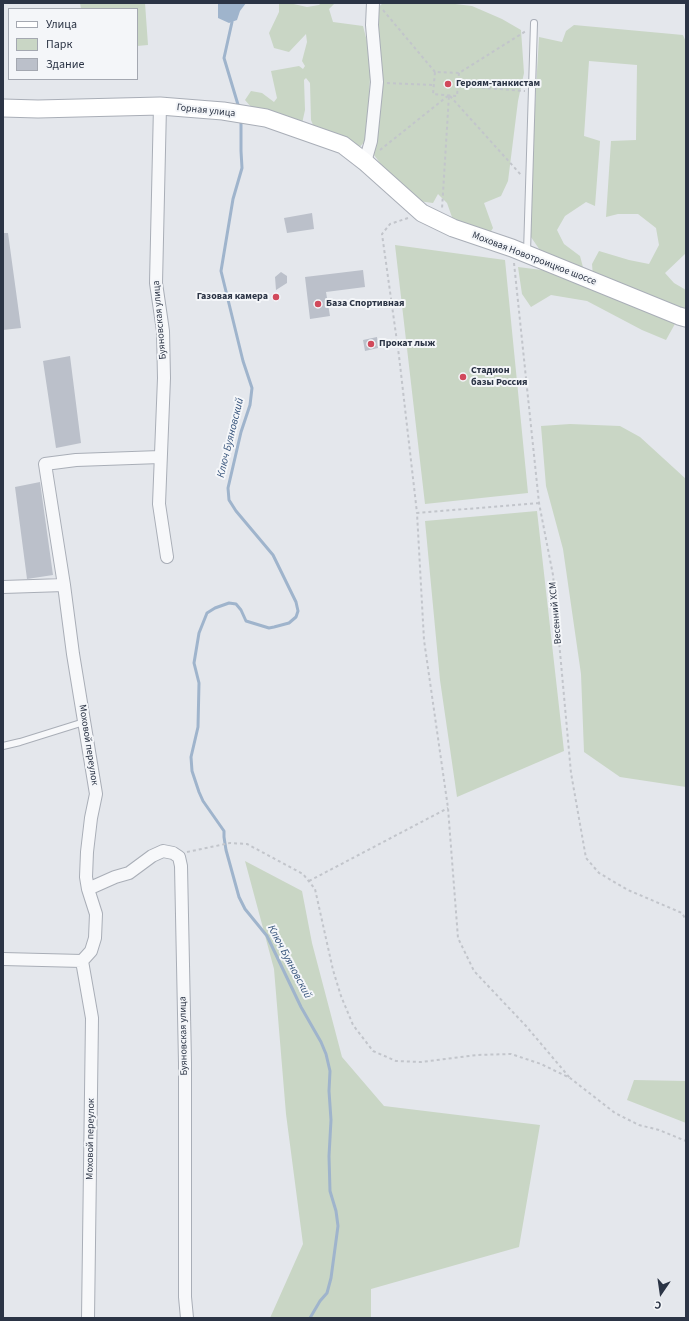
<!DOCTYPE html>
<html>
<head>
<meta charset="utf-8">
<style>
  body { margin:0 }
  #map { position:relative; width:689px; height:1321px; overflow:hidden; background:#e4e7ec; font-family:"Source Sans 3",sans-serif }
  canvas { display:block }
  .frame { position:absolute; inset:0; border:4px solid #2b3445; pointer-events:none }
  .legend { position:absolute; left:8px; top:8px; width:130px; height:72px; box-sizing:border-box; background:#f4f6f9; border:1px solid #a4a8b1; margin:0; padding:5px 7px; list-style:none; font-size:12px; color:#2b3445 }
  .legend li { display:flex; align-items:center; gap:8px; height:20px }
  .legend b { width:20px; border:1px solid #a4a8b1 }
  .north { position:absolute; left:641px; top:1273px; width:40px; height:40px; -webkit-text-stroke:3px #f4f6f9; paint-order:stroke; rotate:193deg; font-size:11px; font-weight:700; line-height:16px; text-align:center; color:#2b3445 }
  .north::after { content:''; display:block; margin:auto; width:14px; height:18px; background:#2b3445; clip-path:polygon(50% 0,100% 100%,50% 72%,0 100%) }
</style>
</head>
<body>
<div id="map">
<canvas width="689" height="1321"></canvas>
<div class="frame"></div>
<ul class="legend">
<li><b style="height:5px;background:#fff"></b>Улица</li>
<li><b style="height:11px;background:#c9d6c5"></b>Парк</li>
<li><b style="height:11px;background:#bbc0ca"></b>Здание</li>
</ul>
<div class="north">С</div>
</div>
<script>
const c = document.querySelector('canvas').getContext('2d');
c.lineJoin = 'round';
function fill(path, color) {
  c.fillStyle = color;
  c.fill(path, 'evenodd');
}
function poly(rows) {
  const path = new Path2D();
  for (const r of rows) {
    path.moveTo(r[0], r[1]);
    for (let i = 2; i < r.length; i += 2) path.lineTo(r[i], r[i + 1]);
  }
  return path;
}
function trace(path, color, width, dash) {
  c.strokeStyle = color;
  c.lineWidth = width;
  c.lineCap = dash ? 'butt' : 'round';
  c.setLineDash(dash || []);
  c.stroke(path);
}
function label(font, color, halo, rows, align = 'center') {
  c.font = font + ' "Source Sans 3",sans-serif';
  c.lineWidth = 4;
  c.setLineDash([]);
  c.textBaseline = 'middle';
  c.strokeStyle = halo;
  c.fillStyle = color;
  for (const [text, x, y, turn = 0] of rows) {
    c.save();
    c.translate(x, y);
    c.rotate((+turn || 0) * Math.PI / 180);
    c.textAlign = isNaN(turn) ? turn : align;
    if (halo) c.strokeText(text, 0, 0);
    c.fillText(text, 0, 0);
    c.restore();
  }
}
const green = poly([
  [80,3,145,3,148,45,137,46,137,9,81,9],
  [279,3,289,3,307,7,319,5,321,3,335,3,329,9,333,22,363,26,371,57,367,139,356,151,319,140,311,120,310,83,306,78,304,80,305,110,301,128,257,114,245,100,251,91,262,93,274,102,277,98,271,71,299,66,303,69,305,66,302,61,307,42,306,34,289,52,274,48,269,33,279,12],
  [383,3,447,3,472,6,502,19,521,30,524,73,518,101,508,181,501,196,484,203,493,228,485,241,453,220,447,203,438,194,433,203,418,201,390,176,374,155,381,71,373,12],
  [574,25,683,35,686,42,685,254,665,273,674,283,686,290,686,309,649,298,593,277,592,264,599,251,629,260,649,264,659,245,656,228,638,214,618,214,606,217,611,141,636,140,637,65,589,61,584,136,600,141,595,206,586,202,565,216,557,230,564,244,580,256,584,271,544,256,524,227,530,192,539,37,562,42,566,31],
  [395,245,505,260,528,493,425,504],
  [518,267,550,271,676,322,666,340,642,330,587,301,551,295,531,307,522,294],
  [570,424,620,426,640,437,686,479,686,787,620,777,584,752,581,674,563,549,546,486,541,426],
  [537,511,564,751,457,797,440,680,425,521],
  [245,861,302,891,312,943,342,1057,384,1106,540,1125,519,1247,371,1289,371,1318,270,1318,303,1244,286,1114,274,969],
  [634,1080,686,1081,686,1123,627,1100]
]);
const water = poly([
  [218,3,246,3,240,11,237,20,229,23,218,18]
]);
const stream = poly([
  [232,22,224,58,239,108],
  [241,120,241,151,242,168,233,199,221,271,243,361,252,388,250,405,241,432,228,488,229,500,236,511,273,555,296,602,298,611,296,617,289,623,274,627,269,628,246,621,241,610,236,604,229,603,215,608,207,613,199,633,194,663,199,683,198,727,191,757,192,771,199,792,203,801,224,831,224,837,226,850,239,897,245,909,267,936,301,1007,321,1042,326,1054,330,1071,329,1091,331,1120,329,1156,330,1191,336,1211,338,1226,331,1278,327,1293,320,1301,310,1318]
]);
const building = poly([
  [312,213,314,229,287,233,284,218],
  [3,233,8,233,21,328,3,330],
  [363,270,365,287,326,292,330,316,310,319,305,277],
  [281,272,287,276,287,283,276,290,275,277],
  [377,337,378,348,365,351,363,340],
  [70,356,81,443,56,448,43,361],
  [40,482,53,575,27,579,15,487]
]);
const path = poly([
  [383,10,435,72],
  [459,73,457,96,433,94,435,72,459,73,526,31],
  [387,83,434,85],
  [458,86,525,91],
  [450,96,522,176],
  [380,150,449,95,442,209],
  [408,218,390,224,382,234,399,356,417,513],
  [514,263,539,503,553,575,571,773,586,858,599,873,628,890,682,913,686,920],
  [539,503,417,513,424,640,448,808,458,938,474,971,526,1026,570,1078],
  [187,852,230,843,247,844,303,874,315,889,333,970,341,996,353,1025,373,1051,396,1061,421,1062,477,1055,511,1054,541,1064,570,1078,615,1113,639,1125,659,1130,686,1141],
  [309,881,448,808]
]);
const service = poly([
  [527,252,534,23],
  [3,746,20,742,84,722]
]);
const minor = poly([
  [160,106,156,283,163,331,164,378,159,504,167,557],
  [365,162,371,141,377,82,372,25,373,3],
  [3,587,64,585],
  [88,889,115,877,129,873,152,856,163,851,173,853,179,857,181,866,185,1063,185,1297,187,1318],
  [3,959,82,961,92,1018,88,1318],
  [82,961,91,951,95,938,96,914,88,889,86,877,87,852,91,818,96,794,73,654,64,585,45,464,76,460,160,457]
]);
const secondary = poly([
  [3,108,38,109,160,106,223,111,266,118,343,145,365,162,422,213,453,228,512,248,679,316,686,318]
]);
const markers = [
  [448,84,4,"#d1495b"],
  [276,297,4,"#d1495b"],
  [318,304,4,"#d1495b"],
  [371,344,4,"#d1495b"],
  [463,377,4,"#d1495b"]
];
const poiNames = [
  ["Героям-танкистам",456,84],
  ["Газовая камера",268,297,"right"],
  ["База Спортивная",326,304],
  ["Прокат лыж",379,344],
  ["Стадион",471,371],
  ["базы Россия",471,383]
];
const streetNames = [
  ["Горная улица",206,111,6],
  ["Моховая Новотроицкое шоссе",534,259,21],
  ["Буяновская улица",160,320,-95],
  ["Весенний ХСМ",556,613,-95],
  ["Моховой переулок",88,745,81],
  ["Буяновская улица",184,1036,-91],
  ["Моховой переулок",91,1139,-89]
];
const waterNames = [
  ["Ключ Буяновский",231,438,-76],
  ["Ключ Буяновский",289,962,62]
];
fill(green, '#c9d6c5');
fill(water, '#9fb4cc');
trace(stream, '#9fb4cc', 3);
fill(building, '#bbc0ca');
trace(service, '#a9aeb7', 8);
trace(minor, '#a9aeb7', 14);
trace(secondary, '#a9aeb7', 19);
trace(path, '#c2c5cb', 2, [3, 3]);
trace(service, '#f7f8fa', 6);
trace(minor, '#f7f8fa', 12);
trace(secondary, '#fff', 17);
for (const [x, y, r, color] of markers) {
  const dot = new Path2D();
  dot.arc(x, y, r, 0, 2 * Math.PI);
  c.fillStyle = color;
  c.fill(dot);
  trace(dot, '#f4f6f9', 1.5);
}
label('bold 10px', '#2b3445', '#f4f6f9', poiNames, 'left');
label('10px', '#2b3445', '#f4f6f9', streetNames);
label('italic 11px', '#34527a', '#f4f6f9', waterNames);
</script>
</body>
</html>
